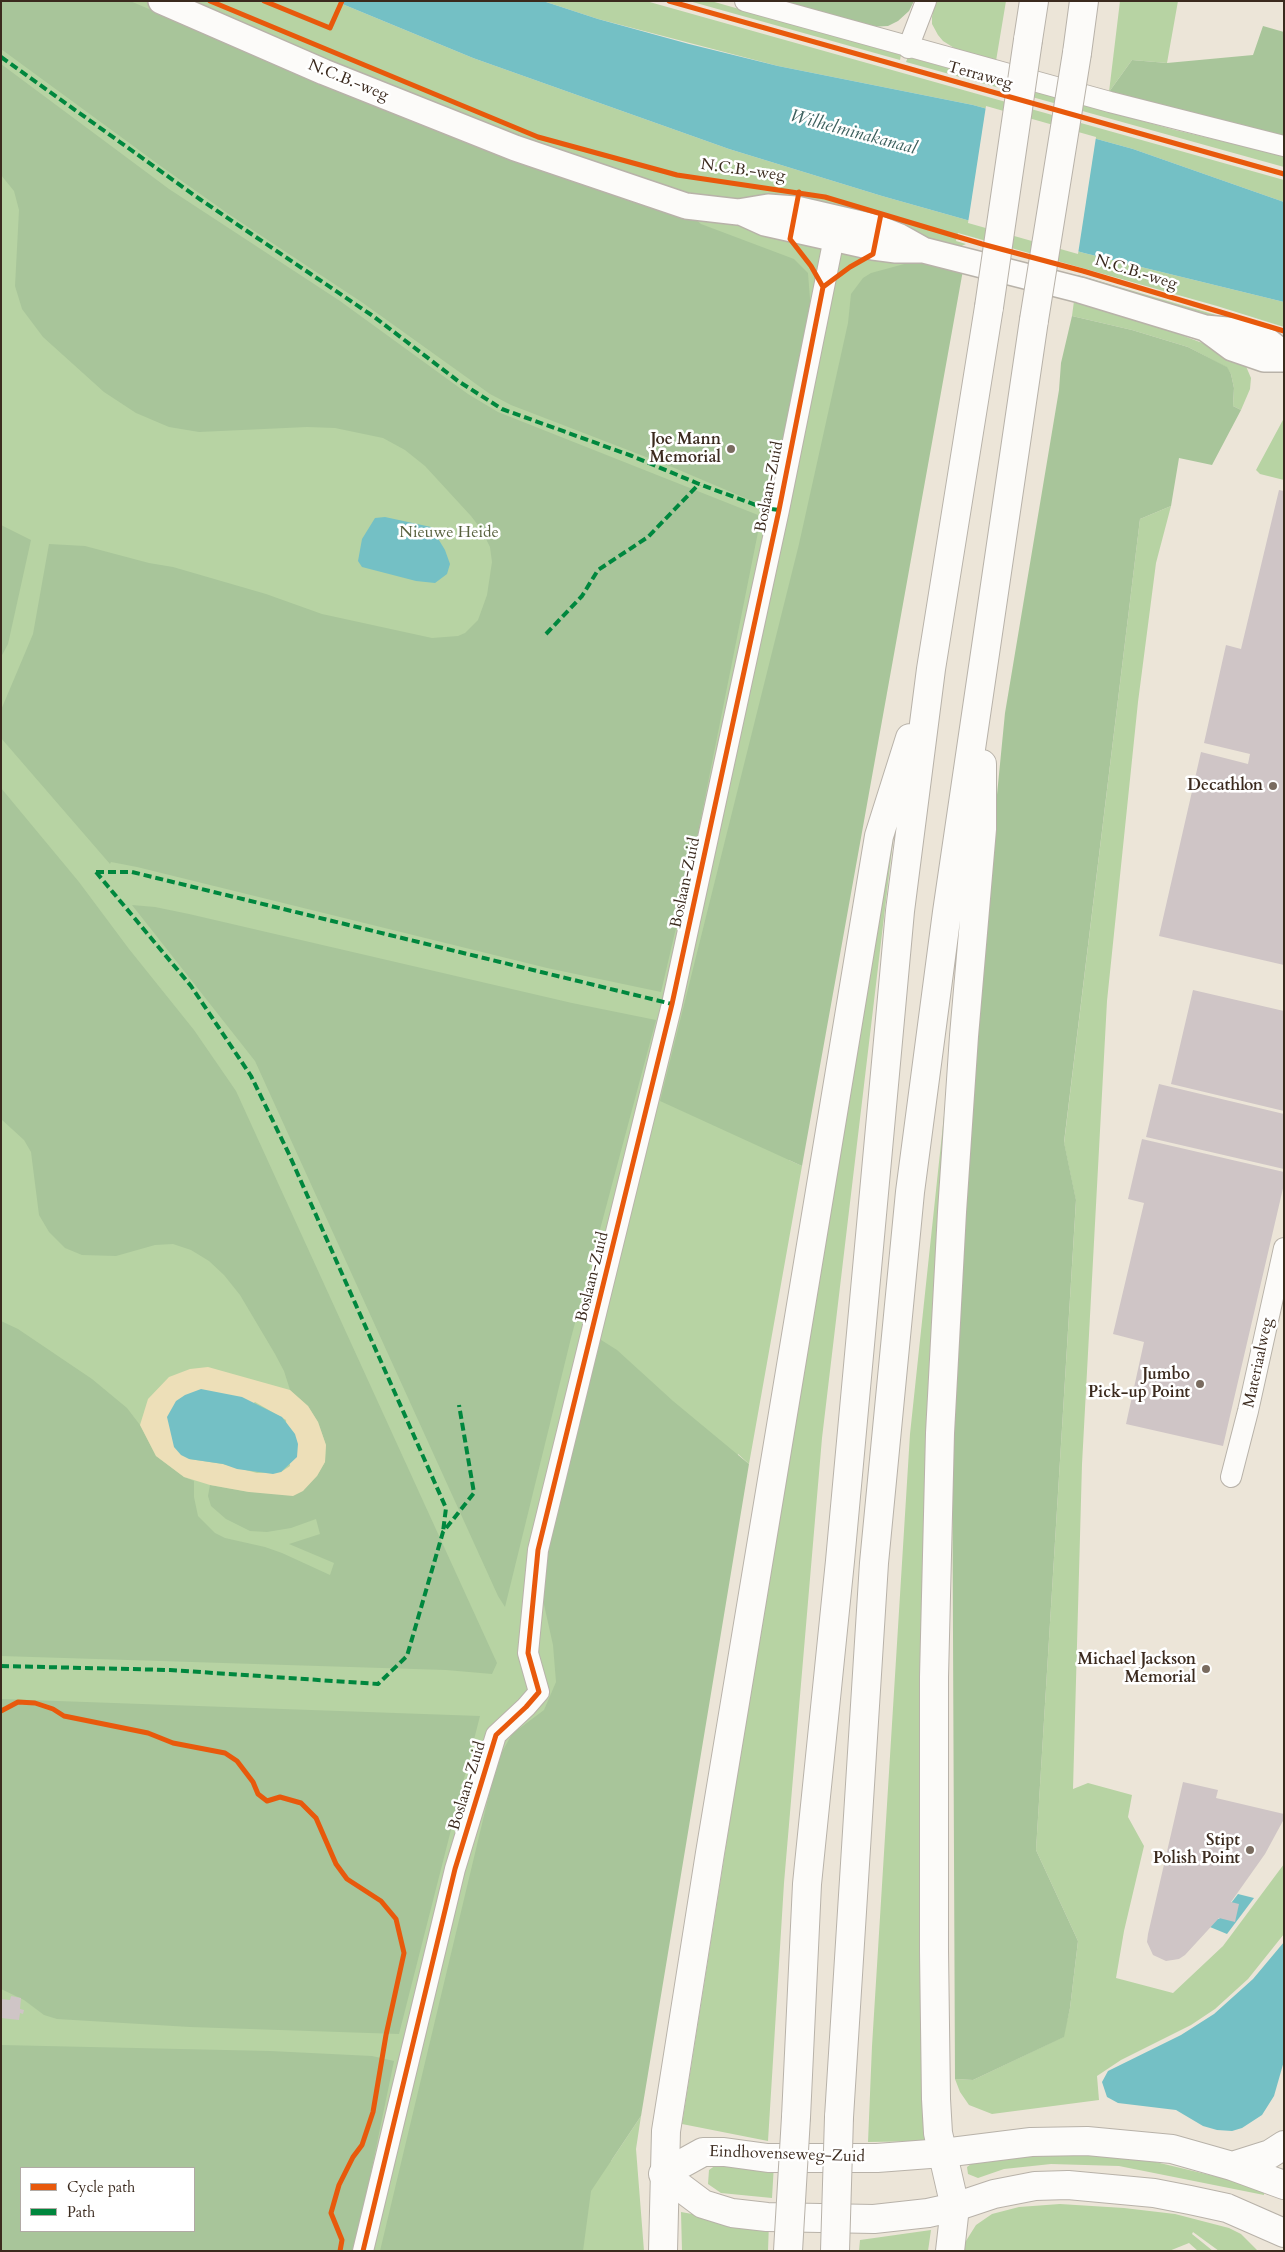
<!DOCTYPE html>
<html>
<head>
<meta charset="utf-8">
<style>
  body { margin:0 }
  #map { position:relative; width:1285px; height:2252px; overflow:hidden; background:#ece5d8; font-family:Cardo,serif }
  canvas { display:block }
  .frame { position:absolute; inset:0; border:2px solid #3b2a1e; pointer-events:none }
  .legend { position:absolute; left:20px; top:2167px; width:175px; height:65px; box-sizing:border-box; background:#fff; border:1px solid #b1aaa5; margin:0; padding:6px 9px; list-style:none; font-size:15px; color:#3b2a1e }
  .legend li { display:flex; align-items:center; gap:10px; height:25px }
  .legend b { width:25px; border:1px solid #b1aaa5 }
</style>
</head>
<body>
<div id="map">
<canvas width="1285" height="2252"></canvas>
<div class="frame"></div>
<ul class="legend">
<li><b style="height:6px;background:#e8590c"></b>Cycle path</li>
<li><b style="height:6px;background:#00873e"></b>Path</li>
</ul>
</div>
<script>
const c = document.querySelector('canvas').getContext('2d');
c.lineJoin = 'round';
function fill(path, color) {
  c.fillStyle = color;
  c.fill(path, 'evenodd');
}
function poly(rows) {
  const path = new Path2D();
  for (const r of rows) {
    path.moveTo(r[0], r[1]);
    for (let i = 2; i < r.length; i += 2) path.lineTo(r[i], r[i + 1]);
  }
  return path;
}
function trace(path, color, width, dash) {
  c.strokeStyle = color;
  c.lineWidth = width;
  c.lineCap = dash ? 'butt' : 'round';
  c.setLineDash(dash || []);
  c.stroke(path);
}
function label(font, color, halo, rows, align = 'center') {
  c.font = font + ' Cardo,serif';
  c.lineWidth = 5;
  c.setLineDash([]);
  c.textBaseline = 'middle';
  c.strokeStyle = halo;
  c.fillStyle = color;
  for (const [text, x, y, turn = 0] of rows) {
    c.save();
    c.translate(x, y);
    c.rotate((+turn || 0) * Math.PI / 180);
    c.textAlign = isNaN(turn) ? turn : align;
    if (halo) c.strokeText(text, 0, 0);
    c.fillText(text, 0, 0);
    c.restore();
  }
}
const green = poly([
  [1,1,335,1,473,58,729,149,882,196,1084,253,1284,302,1284,327,1217,306,958,233,956,241,966,244,959,247,789,1160,802,1166,749,1464,738,1454,611,2161,641,2116,636,2149,644,2251,1,2251],
  [21,2168,194,2168,194,2231,21,2231],
  [543,1,646,1,1284,180,1284,202,1133,149,973,105,778,66,598,19],
  [689,1,711,1,901,55,900,60],
  [935,1,1006,1,996,61,959,51,943,41,938,35,932,24,932,17],
  [1120,1,1178,1,1167,63,1132,60,1109,92],
  [908,57,1175,130,1284,156,1284,167,906,62],
  [1078,275,1223,317,1284,337,1284,340,1076,281],
  [1074,301,1144,321,1213,347,1245,364,1251,378,1250,389,1241,410,1233,406,1234,388,1231,374,1226,367,1188,347,1132,330,1072,316],
  [1284,418,1284,480,1260,474,1256,470],
  [1171,506,1156,563,1138,702,1107,1001,1082,1464,1073,1789,1088,1783,1132,1795,1128,1817,1144,1846,1124,1931,1116,1978,1173,1993,1223,1946,1284,1864,1284,1934,1248,1979,1215,2009,1191,2025,1121,2060,1097,2076,1099,2100,992,2114,969,2105,960,2092,955,2079,973,2080,1063,2037,1070,2008,1078,1941,1036,1850,1076,1201,1064,1143,1140,519],
  [901,774,822,1438,784,1883,768,2141,682,2124,832,1175],
  [961,956,932,2141,868,2142,872,2046,910,1434],
  [1044,2151,1114,2152,1264,2188,1264,2195,1119,2166,1051,2164,1004,2169,978,2178,968,2174,967,2167,975,2161],
  [723,2160,774,2164,772,2198,721,2193,708,2184,709,2170],
  [1060,2204,1124,2208,1175,2214,1229,2228,1241,2234,1258,2251,1219,2251,1193,2232,1192,2234,1213,2251,1198,2251,1189,2243,1169,2251,963,2251,964,2244,976,2225,992,2214,1019,2207],
  [681,2212,732,2221,769,2223,768,2251,682,2251],
  [931,2230,928,2251,859,2251,860,2240]
]);
const forest = poly([
  [1,1,130,1,206,33,689,214,701,224,794,259,808,273,811,312,774,492,769,499,764,501,752,501,672,467,511,405,490,394,363,303,230,215,162,167,1,49],
  [777,1,914,1,909,11,898,21,888,26,869,27],
  [1263,26,1284,32,1284,136,1109,92,1132,60,1167,63,1253,55],
  [1,64,169,189,340,301,468,394,498,412,758,515,760,522,697,838,661,992,547,968,137,867,111,862,110,864,1,738,1,710,33,634,49,544,85,546,149,563,173,567,266,594,322,614,432,638,458,636,465,633,478,620,487,595,492,562,490,547,481,529,471,516,425,466,405,450,383,438,335,428,307,427,199,432,169,427,136,413,104,392,43,337,22,309,15,286,19,210,14,191,1,175],
  [919,260,963,270,802,1166,660,1101,799,544,848,323,851,294,863,278,871,273],
  [1072,316,1132,330,1188,347,1227,367,1231,374,1234,388,1233,406,1241,410,1212,465,1179,458,1171,506,1140,519,1064,1142,1076,1200,1036,1850,1078,1941,1070,2008,1064,2037,973,2080,955,2079,952,1413,972,1050,1005,713,1059,390,1061,363],
  [1,525,31,540,8,644,1,657],
  [1,788,79,882,129,949,194,1030,236,1091,497,1663,492,1674,446,1670,1,1656,1,1321,18,1329,92,1379,127,1408,140,1425,156,1456,184,1477,194,1481,194,1497,198,1516,215,1533,225,1538,265,1547,282,1553,330,1575,334,1563,289,1544,320,1534,316,1519,291,1528,267,1532,250,1531,226,1519,211,1506,208,1496,210,1485,249,1492,317,1476,325,1462,326,1445,318,1422,308,1406,290,1390,284,1371,275,1354,240,1295,224,1275,209,1261,191,1250,173,1244,155,1245,116,1256,82,1255,65,1248,49,1232,39,1215,31,1152,24,1140,1,1119],
  [132,905,155,907,189,914,572,1003,656,1020,571,1338,505,1607,498,1596,255,1061],
  [598,1338,617,1350,673,1401,749,1464,641,2116,591,2191,583,2251,380,2251,497,1761,512,1734,544,1710,556,1682,553,1645,543,1600,541,1576],
  [1,1699,480,1716,399,2034,190,2027,57,2019,44,2015,24,2000,1,1989],
  [1,2045,270,2051,372,2056,394,2061,364,2206,352,2251,1,2251],
  [21,2168,194,2168,194,2231,21,2231]
]);
const sand = poly([
  [208,1367,290,1390,308,1406,318,1422,326,1445,325,1462,317,1476,303,1491,293,1496,249,1492,210,1485,184,1477,156,1456,140,1425,148,1399,169,1377,190,1369],
  [255,1402,286,1420,290,1466,281,1472,257,1473,223,1464,189,1459]
]);
const water = poly([
  [335,1,543,1,598,19,689,44,778,66,973,105,1133,149,1284,202,1284,302,1084,253,882,196,729,149,473,58],
  [385,517,431,527,445,550,450,564,447,574,435,583,416,581,362,567,358,561,362,539,375,518],
  [201,1389,242,1397,282,1417,295,1434,298,1444,297,1457,281,1472,273,1474,237,1469,223,1464,189,1459,181,1455,174,1447,167,1417,176,1401,185,1395],
  [1238,1894,1254,1898,1227,1934,1171,1911,1172,1909,1219,1919],
  [1284,1942,1284,2061,1274,2096,1262,2115,1242,2128,1232,2131,1217,2130,1203,2126,1176,2110,1118,2103,1107,2097,1102,2082,1108,2071,1181,2035,1214,2014,1253,1979]
]);
const pier = poly([
  [986,106,1096,137,1078,254,968,223]
]);
const building = poly([
  [1279,490,1284,491,1284,965,1159,936,1201,752,1248,764,1250,754,1204,743,1226,645,1241,649],
  [1193,990,1284,1011,1284,1111,1171,1084],
  [1159,1084,1284,1114,1284,1169,1146,1137],
  [1142,1139,1284,1172,1284,1184,1223,1446,1126,1424,1144,1342,1113,1334,1144,1203,1128,1199],
  [1183,1782,1218,1790,1216,1798,1284,1814,1284,1819,1265,1854,1231,1902,1239,1904,1235,1922,1219,1918,1185,1955,1179,1959,1166,1961,1153,1955,1147,1942,1148,1934],
  [11,1996,21,1998,20,2009,24,2010,23,2014,20,2013,19,2020,1,2018,1,1999,10,2000]
]);
const minor = poly([
  [745,1,1110,102,1284,146],
  [908,48,926,1],
  [1231,1477,1248,1411,1284,1248],
  [363,2251,455,1869,496,1735,526,1707,539,1692,528,1653,538,1550,672,1004,779,510,837,223]
]);
const tertiary = poly([
  [161,1,324,72,515,148,686,206,738,212,768,207,796,209,878,228,898,236,923,250],
  [743,213,765,223,873,247,896,250,923,250,1080,290,1205,328,1238,331,1269,342,1284,354],
  [1205,328,1232,348,1264,359,1284,359]
]);
const primary = poly([
  [1232,2166,1270,2154,1284,2145],
  [1284,2185,1232,2166,1172,2149,1087,2141,1031,2142,943,2153,877,2158,768,2158,724,2152,703,2152,663,2174,703,2204,732,2213,767,2217,874,2219,928,2213,955,2207,994,2194,1035,2186,1068,2185,1154,2193,1190,2200,1227,2208,1284,2233]
]);
const motorway = poly([
  [1028,40,1034,1],
  [1077,53,1084,1],
  [796,2117,807,1884,840,1561,900,911,931,669,989,307],
  [839,2117,874,1563,910,1192,947,912,1034,320],
  [663,2251,666,2131,710,1853,879,836,910,738],
  [950,2251,955,2207,938,2133,936,2099,934,1951,934,1677,940,1433,952,1212,964,1036,982,829,982,764]
]);
const motorwayBridge = poly([
  [989,307,1028,40],
  [1034,320,1077,53],
  [788,2251,796,2117],
  [835,2251,839,2117]
]);
const quiet = poly([
  [1,57,201,200,373,316,458,381,502,409,632,456,699,484,764,508,779,510],
  [546,634,582,596,598,570,648,537,699,484],
  [96,872,191,986,251,1076,288,1152,446,1508,443,1532],
  [96,872,132,872,672,1004],
  [1,1666,170,1670,378,1684,407,1656,443,1532,474,1493,459,1405]
]);
const cycleway = poly([
  [210,1,538,137,677,175,825,197,982,244,1083,271,1284,331],
  [264,1,330,28,342,1],
  [669,1,1284,174],
  [823,287,850,267,873,254,881,214],
  [1,1711,18,1702,35,1703,53,1709,64,1716,148,1733,173,1743,225,1753,237,1761,253,1782,258,1794,267,1801,280,1797,301,1803,316,1818,336,1864,347,1879,381,1901,396,1919,404,1953,386,2035,373,2112,362,2145,353,2157,339,2185,331,2213,342,2240,340,2251],
  [363,2251,455,1869,496,1735,526,1707,539,1692,528,1653,538,1550,672,1004,779,510,823,287,811,266,790,239,799,192]
]);
const markers = [
  [731,449,5,"#796b5f"],
  [1273,786,5,"#796b5f"],
  [1200,1384,5,"#796b5f"],
  [1206,1669,5,"#796b5f"],
  [1250,1850,5,"#796b5f"]
];
const streetNames = [
  ["Terraweg",980,76,15],
  ["N.C.B.-weg",348,81,22],
  ["N.C.B.-weg",743,171,8],
  ["N.C.B.-weg",1136,273,17],
  ["Boslaan-Zuid",770,487,-79],
  ["Boslaan-Zuid",686,883,-78],
  ["Boslaan-Zuid",593,1277,-76],
  ["Materiaalweg",1259,1363,-78],
  ["Boslaan-Zuid",468,1786,-73],
  ["Eindhovenseweg-Zuid",787,2155,2]
];
const poiNames = [
  ["Joe Mann",721,440],
  ["Memorial",721,458],
  ["Decathlon",1263,786],
  ["Jumbo",1190,1375],
  ["Pick-up Point",1190,1393],
  ["Michael Jackson",1196,1660],
  ["Memorial",1196,1678],
  ["Stipt",1240,1841],
  ["Polish Point",1240,1859]
];
const parkNames = [
  ["Nieuwe Heide",449,533]
];
const waterNames = [
  ["Wilhelminakanaal",853,133,15]
];
fill(green, '#b7d3a3');
fill(forest, '#a8c59a');
fill(sand, '#eddfb8');
fill(water, '#74c0c5');
fill(pier, '#ece5d8');
fill(building, '#cfc5c6');
trace(minor, '#b8b2a9', 22);
trace(tertiary, '#b8b2a9', 28);
trace(primary, '#b8b2a9', 30);
trace(motorway, '#b8b2a9', 30);
trace(minor, '#fcfbf9', 20);
trace(tertiary, '#fcfbf9', 25);
trace(primary, '#fcfbf9', 28);
trace(motorway, '#fcfbf9', 28);
trace(motorwayBridge, '#b8b2a9', 30, []);
trace(motorwayBridge, '#fcfbf9', 28);
trace(quiet, '#00873e', 4, [8, 4]);
trace(cycleway, '#e8590c', 5);
for (const [x, y, r, color] of markers) {
  const dot = new Path2D();
  dot.arc(x, y, r, 0, 2 * Math.PI);
  c.fillStyle = color;
  c.fill(dot);
  trace(dot, '#fff', 2);
}
label('16px', '#3b2a1e', '#fff', streetNames);
label('bold 16px', '#3b2a1e', '#fff', poiNames, 'right');
label('16px', '#57603d', '#fff', parkNames);
label('italic 18px', '#3d605e', '#fff', waterNames);
</script>
</body>
</html>
